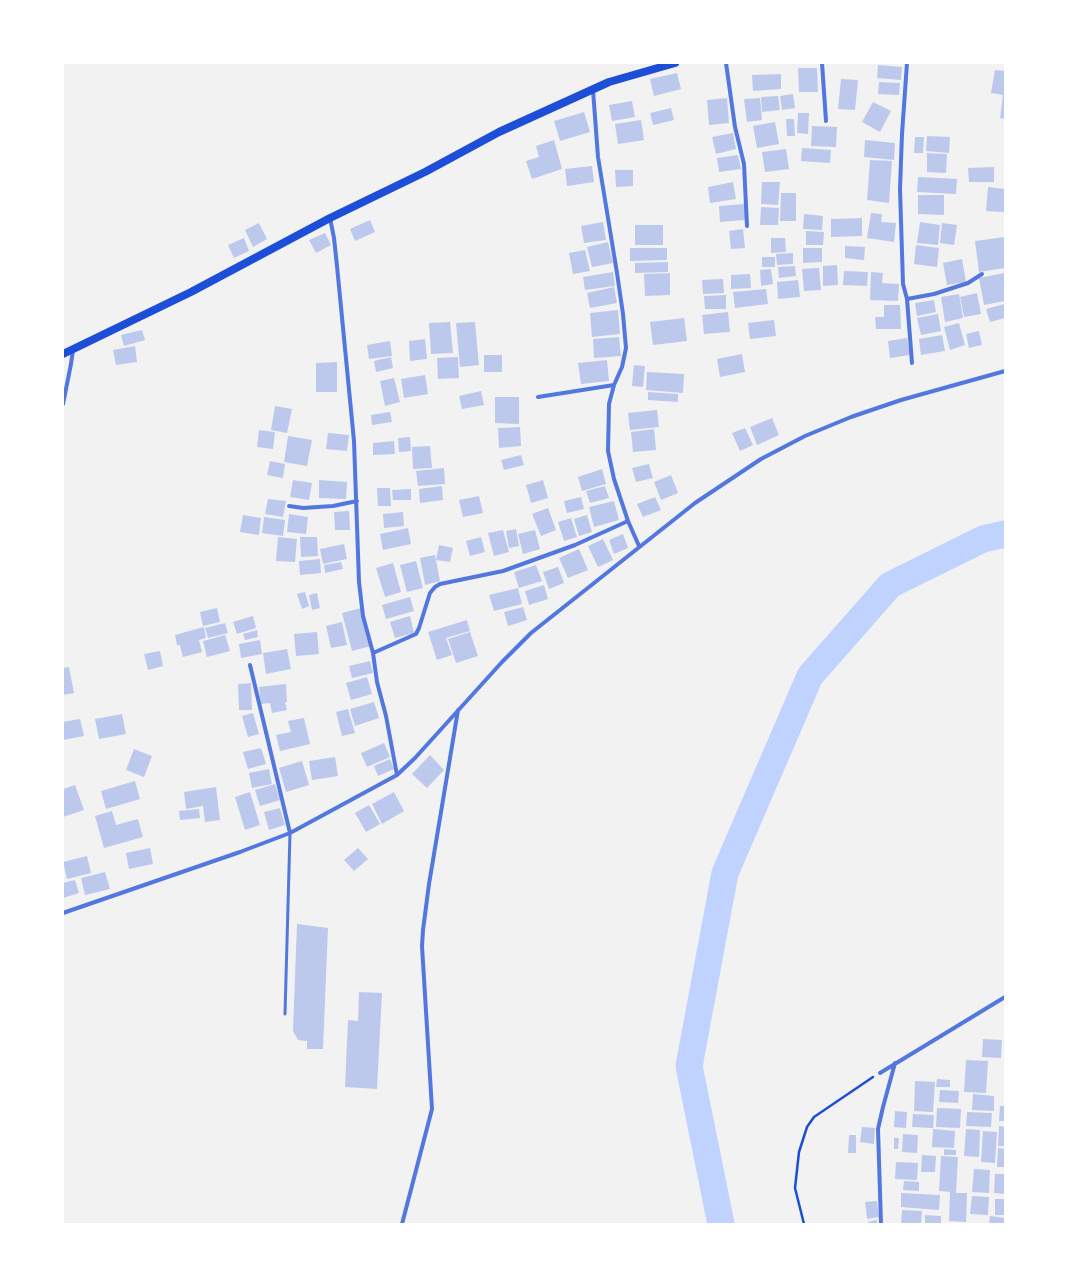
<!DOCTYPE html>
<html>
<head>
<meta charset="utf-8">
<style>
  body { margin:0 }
  #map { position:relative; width:1068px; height:1287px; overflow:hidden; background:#f2f2f2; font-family:"DM Sans",sans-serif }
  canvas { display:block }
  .frame { position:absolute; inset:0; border:64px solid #fff; pointer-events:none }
</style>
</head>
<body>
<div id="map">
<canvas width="1068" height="1287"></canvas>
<div class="frame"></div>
</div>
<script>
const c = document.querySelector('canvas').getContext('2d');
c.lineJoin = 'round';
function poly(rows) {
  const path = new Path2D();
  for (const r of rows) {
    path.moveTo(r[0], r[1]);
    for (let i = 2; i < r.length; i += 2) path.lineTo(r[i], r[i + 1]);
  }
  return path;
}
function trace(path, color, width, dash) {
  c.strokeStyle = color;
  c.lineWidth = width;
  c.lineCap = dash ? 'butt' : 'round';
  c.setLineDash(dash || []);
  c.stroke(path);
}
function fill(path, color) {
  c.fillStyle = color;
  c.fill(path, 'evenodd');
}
const river = poly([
  [721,1224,689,1066,725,873,810,676,890,585,983,539,1005,534]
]);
const building = poly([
  [878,65,902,67,901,80,877,78],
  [798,68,817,68,818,92,799,92],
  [995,70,1005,71,1005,119,1000,118,1003,95,991,93],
  [677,73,681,89,654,96,650,79],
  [781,74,781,89,753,91,752,75],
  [841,79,858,80,855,110,838,109],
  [879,82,900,83,899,95,878,94],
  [793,94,795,108,782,110,780,96],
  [778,96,780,110,762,112,761,97],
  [727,98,729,123,709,125,707,100],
  [760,98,762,120,747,122,744,99],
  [632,101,635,117,612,121,609,105],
  [873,102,891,111,880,132,862,122],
  [671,108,674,120,653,125,650,113],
  [584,112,590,132,560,141,554,121],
  [798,113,809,113,808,134,797,133],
  [786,119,794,119,795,136,787,136],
  [641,120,644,140,618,144,615,124],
  [775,122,779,144,757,148,753,126],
  [812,126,837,127,836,147,811,146],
  [733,133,736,149,716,154,712,137],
  [927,136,950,137,949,153,926,151],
  [915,137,924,137,923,153,914,153],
  [554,140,562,169,532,179,526,161,539,157,536,146],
  [865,140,895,143,894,160,864,157],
  [802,148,831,150,830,163,801,161],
  [786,149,789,169,765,172,762,152],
  [927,153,947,154,946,173,927,172],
  [738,155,741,169,719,172,717,158],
  [870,160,892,161,889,203,867,200],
  [592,166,594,182,567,186,565,169],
  [994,167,994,182,969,182,968,168],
  [615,170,633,170,633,186,616,187],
  [918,177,957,179,956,194,917,192],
  [733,182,736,199,710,203,708,187],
  [762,182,780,182,778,205,761,204],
  [988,187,1005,189,1005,212,986,211],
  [781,193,796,193,796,221,780,221],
  [918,195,944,195,944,215,918,214],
  [744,204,746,220,720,222,719,206],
  [761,207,779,208,778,225,760,225],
  [871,213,882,214,881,222,896,223,894,242,867,238],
  [804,214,823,216,822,230,803,229],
  [862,218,862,236,831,237,831,219],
  [370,220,375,232,355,241,350,229],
  [603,222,606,240,584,243,581,226],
  [920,222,940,225,938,245,917,243],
  [259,223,267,239,253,247,245,230],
  [942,223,957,225,954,245,940,243],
  [635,225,663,225,663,245,635,245],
  [743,229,745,248,731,249,729,231],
  [806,231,824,232,823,245,806,245],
  [325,233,331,245,316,253,309,240],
  [1005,237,1005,268,979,272,975,241],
  [244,238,249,251,234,258,228,245],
  [771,238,785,238,786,252,771,253],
  [608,242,613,263,592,267,587,247],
  [916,245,939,248,937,267,914,264],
  [845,246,865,247,864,260,845,258],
  [630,248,667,248,667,260,630,261],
  [803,248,822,248,822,262,803,263],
  [585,250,590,271,573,274,569,253],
  [793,253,793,264,777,265,776,254],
  [762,257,775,257,775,267,762,267],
  [962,259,966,282,947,285,943,263],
  [668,262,668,272,635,273,635,263],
  [837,265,838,285,823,286,823,266],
  [795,266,796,276,779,278,778,267],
  [819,268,821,290,804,291,802,269],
  [771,269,773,284,761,286,760,270],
  [844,271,868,272,867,286,843,285],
  [613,272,615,286,585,290,583,277],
  [871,272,883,273,882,283,899,284,898,301,870,300],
  [670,273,670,295,645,296,644,274],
  [1004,273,1005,301,984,305,979,278],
  [750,274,751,288,731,289,731,275],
  [723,279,724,293,703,294,702,280],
  [798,280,800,297,778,299,777,282],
  [614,287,617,303,590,308,587,293],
  [766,289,768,304,735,308,733,292],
  [977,293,981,314,964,317,960,297],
  [959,294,963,318,945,322,941,297],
  [726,295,726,309,705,309,704,296],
  [934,300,936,312,917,316,915,303],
  [1004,304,1005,318,990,322,986,309],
  [884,305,900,305,901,329,876,329,875,317,884,317],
  [618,310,620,334,592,337,590,313],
  [728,312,730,332,704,334,702,315],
  [938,314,941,331,921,335,917,318],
  [684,318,687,341,653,345,650,322],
  [774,320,776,336,750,339,748,323],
  [450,322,453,353,431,354,429,323],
  [475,322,479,365,460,367,456,323],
  [959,323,965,345,950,350,944,327],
  [142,330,145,340,124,346,121,335],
  [979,331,982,345,969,348,966,334],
  [942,335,945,351,921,355,919,339],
  [619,337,621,356,594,358,593,339],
  [907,338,910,355,890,358,888,341],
  [425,339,427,359,410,361,409,341],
  [390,341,392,356,369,359,367,345],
  [135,346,137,362,116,365,113,350],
  [742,354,745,372,720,377,717,359],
  [484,355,502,355,502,372,484,372],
  [391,357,393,368,376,372,374,361],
  [458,357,459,378,438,379,437,358],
  [607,360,609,381,581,384,578,363],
  [337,362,337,392,316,392,316,363],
  [634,365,645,366,643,387,632,386],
  [647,372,684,374,683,393,646,390],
  [425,375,428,394,404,398,401,379],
  [394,378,400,402,385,406,380,381],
  [481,391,484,405,462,409,459,396],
  [648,392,678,394,678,402,648,400],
  [495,397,519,397,519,424,495,423],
  [275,406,292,409,287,433,271,430],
  [657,410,659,427,630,430,628,413],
  [390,412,392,422,372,425,371,415],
  [772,418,779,435,757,445,750,427],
  [520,427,521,446,499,448,498,428],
  [745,428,753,445,740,451,732,433],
  [654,429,656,450,633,452,631,432],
  [259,430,275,432,273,449,257,447],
  [328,433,349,435,347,451,326,449],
  [288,436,312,440,307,466,284,462],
  [410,437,411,451,399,452,398,438],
  [394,441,395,454,373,455,373,443],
  [430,446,432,468,413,469,412,447],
  [521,455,524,465,504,470,501,460],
  [270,461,285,464,283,478,267,475],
  [649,464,653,478,636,482,632,468],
  [444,468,445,484,418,486,416,471],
  [602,469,606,484,582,491,578,477],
  [671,475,678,493,661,500,654,482],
  [293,480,312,483,309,500,290,497],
  [319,480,347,482,346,499,319,498],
  [543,480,548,498,531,503,526,485],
  [442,486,443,500,420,503,419,489],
  [605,486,609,498,590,503,586,491],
  [377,488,390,488,391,506,378,506],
  [411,489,411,500,393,500,392,490],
  [479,496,483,513,463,517,459,500],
  [581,497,584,509,567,513,564,501],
  [655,497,661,510,643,517,637,504],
  [268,499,286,501,283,517,265,514],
  [614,501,619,520,594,527,589,507],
  [548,508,556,530,541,536,532,514],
  [349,511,350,530,335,530,334,512],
  [403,512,404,526,384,528,383,514],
  [289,514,308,517,306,534,287,532],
  [243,515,261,518,259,535,240,532],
  [587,515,592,532,579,536,574,519],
  [264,517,285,520,283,536,262,533],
  [571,518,577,537,564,541,558,522],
  [408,528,411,544,383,550,380,534],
  [516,529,519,546,509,548,506,531],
  [503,530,509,552,494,556,488,533],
  [535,530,540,549,523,554,518,534],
  [623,534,628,548,614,554,609,540],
  [278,537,297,539,295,562,276,561],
  [300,537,317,537,318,556,301,557],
  [481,537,485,552,470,556,466,541],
  [603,539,613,560,598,567,588,546],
  [344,544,347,559,323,564,320,549],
  [439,545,453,548,450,562,436,560],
  [579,549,588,570,568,578,559,558],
  [435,555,440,581,425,585,420,558],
  [320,559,321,573,300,575,299,561],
  [416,561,423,588,407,592,400,565],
  [341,562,343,569,325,573,324,565],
  [393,563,401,592,385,597,376,568],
  [536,565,542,581,519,588,514,572],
  [558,567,564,583,549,589,543,572],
  [544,585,548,599,529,605,525,591],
  [518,588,522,604,494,611,489,595],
  [305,592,309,606,302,609,297,594],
  [317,593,320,608,312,610,309,595],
  [410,597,414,611,386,619,382,605],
  [523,607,527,620,508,626,504,612],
  [217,608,220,622,203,626,200,612],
  [361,608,371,646,352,651,342,613],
  [253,616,256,628,237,634,233,622],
  [410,616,414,633,395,638,390,622],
  [467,620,470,631,446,638,452,655,437,660,428,632],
  [342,622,347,645,331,648,326,626],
  [225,623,228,633,208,638,205,628],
  [204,627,206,638,199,640,202,652,183,657,180,645,177,645,175,635],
  [257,630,258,637,245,640,243,634],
  [317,632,319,654,296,656,294,634],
  [470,632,478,656,456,663,448,639],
  [225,635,230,651,207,657,203,641],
  [260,640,262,654,241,658,239,644],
  [287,649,291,669,266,674,263,653],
  [160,651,163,666,148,670,144,654],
  [370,661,373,673,352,678,349,666],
  [69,667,74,693,63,695,63,668],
  [367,677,372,694,351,700,346,683],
  [251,683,252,710,239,710,238,684],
  [286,684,287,702,285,702,287,710,272,713,270,703,261,704,259,687],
  [374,702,379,718,355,726,350,709],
  [348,709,355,733,342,736,336,712],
  [253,713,259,734,248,737,242,716],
  [122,714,126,734,99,739,95,719],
  [304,718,310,744,280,751,276,735,291,732,288,721],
  [80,719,84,736,63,740,63,722],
  [384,743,390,757,367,767,361,753],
  [261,748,266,764,248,769,243,752],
  [134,749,152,756,144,777,126,770],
  [430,755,444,770,427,788,412,774],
  [335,757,338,776,312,780,309,761],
  [390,759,394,769,378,776,374,766],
  [302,761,309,785,286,792,279,768],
  [269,769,272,784,252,788,249,773],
  [135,781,140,799,106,809,101,791],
  [275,784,280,800,260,806,255,790],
  [75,785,84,810,63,817,63,789],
  [216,787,220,820,205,822,203,806,186,809,184,792],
  [250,792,260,825,245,830,235,797],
  [394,792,404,811,382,824,372,804],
  [369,805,380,824,366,832,355,813],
  [280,808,285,825,269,830,264,812],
  [199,809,200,818,180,820,179,811],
  [112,811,116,825,138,819,143,837,104,848,95,816],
  [150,848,153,864,129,869,126,853],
  [358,848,368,859,354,871,344,860],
  [87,856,91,873,67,879,63,862],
  [105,872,110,889,85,895,81,878],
  [75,880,79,893,63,898,63,883],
  [297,924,328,928,323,1049,307,1049,307,1041,298,1040,293,1031],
  [359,992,382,993,377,1089,345,1087,348,1020,358,1021],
  [983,1039,1002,1040,1001,1058,982,1057],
  [966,1060,988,1061,986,1093,964,1092],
  [937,1079,950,1080,950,1087,936,1087],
  [915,1081,935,1082,933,1112,914,1111],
  [940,1090,959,1091,958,1103,939,1102],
  [973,1094,994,1096,994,1111,972,1110],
  [1000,1106,1005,1106,1005,1121,999,1121],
  [937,1108,961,1109,960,1128,936,1127],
  [895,1111,907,1112,906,1128,894,1127],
  [967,1112,992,1113,991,1127,966,1126],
  [913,1114,934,1115,933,1128,912,1127],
  [999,1126,1005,1127,1005,1146,998,1146],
  [862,1127,875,1128,874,1144,860,1142],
  [933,1129,955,1131,954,1148,932,1147],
  [966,1129,980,1130,979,1157,964,1156],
  [983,1131,997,1132,995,1163,981,1162],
  [903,1134,918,1135,917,1153,902,1152],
  [849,1135,856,1135,856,1153,848,1153],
  [894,1138,899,1138,898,1149,894,1149],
  [998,1148,1005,1149,1005,1167,997,1167],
  [944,1149,956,1150,956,1155,944,1155],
  [922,1155,936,1156,935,1172,921,1172],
  [941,1156,958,1157,956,1193,967,1193,966,1222,949,1221,950,1192,939,1191],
  [896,1162,918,1163,917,1180,895,1179],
  [974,1169,990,1170,989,1193,972,1192],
  [995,1174,1005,1174,1005,1194,994,1193],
  [904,1181,919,1182,919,1191,903,1190],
  [901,1193,940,1195,939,1210,901,1207],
  [972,1196,989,1197,988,1215,970,1214],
  [995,1199,1005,1199,1005,1215,995,1215],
  [877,1201,879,1217,867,1219,865,1202],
  [902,1210,922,1211,921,1224,901,1224],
  [925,1215,941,1216,941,1224,925,1224],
  [990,1216,1005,1218,1005,1224,989,1224],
  [877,1220,877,1224,868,1224,868,1222]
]);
const path = poly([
  [804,1224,795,1188,799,1152,807,1127,814,1117,873,1077]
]);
const service = poly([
  [285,1014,290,833]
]);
const minor = poly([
  [726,63,735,127,744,164,747,226],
  [822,63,826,121],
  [907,63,902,134,900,189,903,284,907,299,912,363],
  [593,90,598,157,617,273,623,314,626,348,622,367,614,385,609,404,608,451,614,479,628,521,639,546],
  [330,218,334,238,337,266,354,441,359,582,363,616,373,653,377,682,386,716,397,775],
  [907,299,934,294,968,283,982,274],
  [538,397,614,385],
  [63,404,71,364,73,350],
  [289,506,303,508,333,506,357,501],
  [373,653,416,634,419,628,430,593,435,587,440,584,503,571,575,545,628,521],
  [250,665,290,833],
  [63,913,240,852,290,833,397,775,415,758,502,662,531,633,695,503,761,459,805,436,851,417,901,400,1005,371],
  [880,1073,1005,997],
  [402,1224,432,1109,422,946,423,930,429,884,458,710],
  [881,1224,878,1129,883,1107,895,1063]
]);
const secondary = poly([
  [63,354,191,292,330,218,425,172,499,132,609,82,675,63]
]);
trace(river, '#bfd3fe', 27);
fill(building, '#bdc9ec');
trace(path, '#1d4ed8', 2.5);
trace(service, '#5277de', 3);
trace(minor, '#5277de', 4);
trace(secondary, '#1d4ed8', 8);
</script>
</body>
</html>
